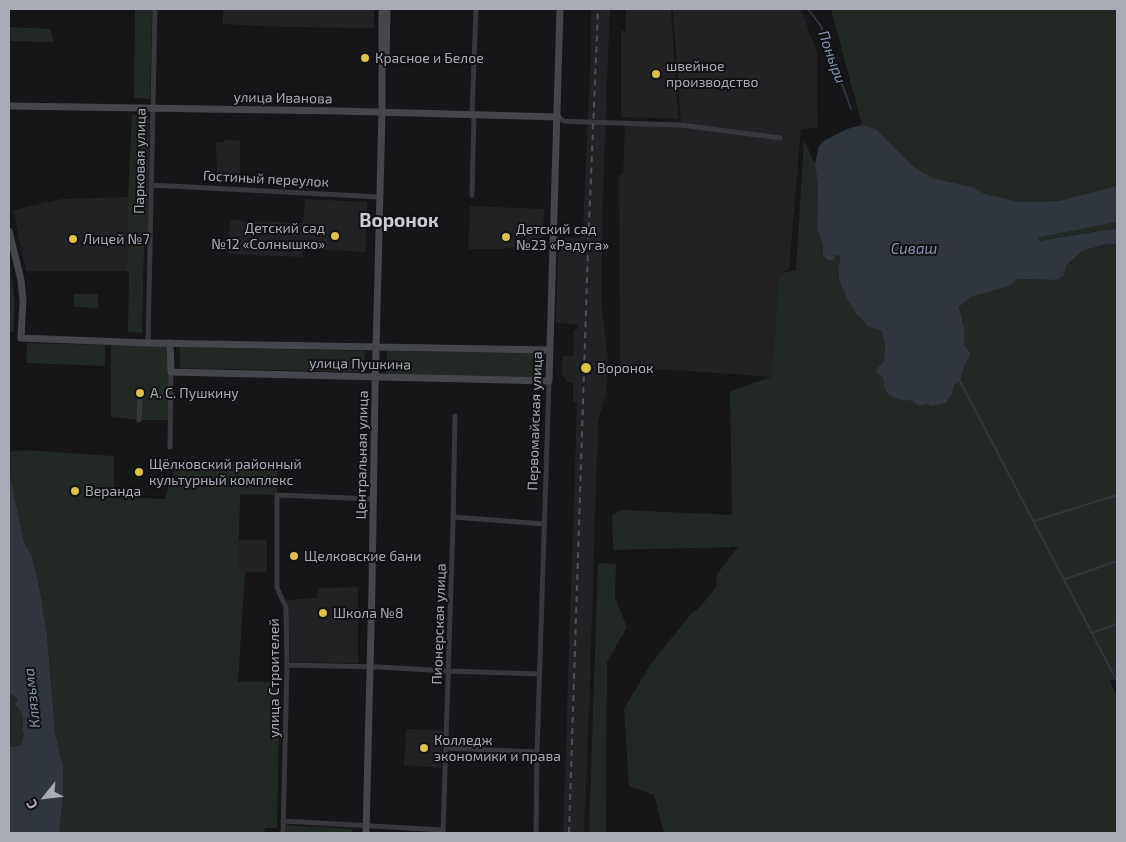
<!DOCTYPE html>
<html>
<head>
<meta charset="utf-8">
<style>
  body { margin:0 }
  #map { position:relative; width:1126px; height:842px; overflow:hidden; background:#161517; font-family:"Exo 2",sans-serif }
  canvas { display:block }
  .frame { position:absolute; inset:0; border:10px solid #a9abb6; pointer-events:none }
  .north { position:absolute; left:20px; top:772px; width:50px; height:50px; -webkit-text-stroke:4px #111012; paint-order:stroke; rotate:241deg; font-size:14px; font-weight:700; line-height:20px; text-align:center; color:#a9abb6 }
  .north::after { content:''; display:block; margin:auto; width:18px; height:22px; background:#a9abb6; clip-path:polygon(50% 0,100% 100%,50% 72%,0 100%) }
</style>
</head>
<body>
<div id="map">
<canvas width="1126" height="842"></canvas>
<div class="frame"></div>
<div class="north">С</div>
</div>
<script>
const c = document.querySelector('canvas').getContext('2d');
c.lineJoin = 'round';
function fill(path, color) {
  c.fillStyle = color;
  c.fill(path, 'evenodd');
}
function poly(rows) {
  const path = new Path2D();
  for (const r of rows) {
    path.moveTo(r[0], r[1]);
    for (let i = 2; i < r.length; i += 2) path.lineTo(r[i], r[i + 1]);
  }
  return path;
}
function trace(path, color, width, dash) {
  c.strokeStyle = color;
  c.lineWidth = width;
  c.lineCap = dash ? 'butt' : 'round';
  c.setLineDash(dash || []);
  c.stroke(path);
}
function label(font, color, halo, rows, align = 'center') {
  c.font = font + ' "Exo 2",sans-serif';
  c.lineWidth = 4;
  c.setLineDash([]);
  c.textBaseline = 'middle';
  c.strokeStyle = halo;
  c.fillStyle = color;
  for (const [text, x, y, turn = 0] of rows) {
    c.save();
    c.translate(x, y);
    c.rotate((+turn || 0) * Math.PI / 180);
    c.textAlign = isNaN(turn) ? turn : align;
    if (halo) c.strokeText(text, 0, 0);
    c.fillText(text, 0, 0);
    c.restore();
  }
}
const built = poly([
  [223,9,374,9,374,28,281,27,223,24],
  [591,9,610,9,604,163,602,248,602,308,608,360,607,390,598,421,590,682,584,833,563,833,577,403,573,402,573,383,566,382,566,377,562,376,563,356,573,356,574,330,577,330,578,324,556,323,558,237,581,238,583,232,590,70],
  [626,9,671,9,678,119,621,117,621,31,625,31],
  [673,9,801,9,817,53,818,128,801,129,789,269,779,275,771,377,705,372,620,367,619,179,620,174,623,173,625,124,681,125],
  [224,139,240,141,240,175,238,177,238,182,215,183,215,178,217,178,216,142,224,142],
  [128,197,126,271,26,271,13,210,62,199],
  [305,199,367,202,365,252,303,249,303,257,228,254,230,220,303,223],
  [470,206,544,209,543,247,522,246,499,249,468,249],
  [238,540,267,540,267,572,238,572],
  [358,587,358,663,291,662,287,600,317,598,318,588],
  [406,729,443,730,441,768,404,765]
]);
const green = poly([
  [135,9,152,9,150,99,134,98],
  [831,9,1117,9,1117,186,1058,201,1020,202,985,194,973,187,932,178,913,166,876,129,862,125],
  [9,27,50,29,54,42,9,41],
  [132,115,149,115,148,242,144,247,142,333,128,332,129,271,126,271,128,197],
  [804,140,815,164,818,187,817,229,823,246,823,255,828,260,833,260,836,255,840,256,840,261,838,268,839,280,847,299,856,314,869,327,882,331,885,346,884,361,878,374,883,378,901,400,912,401,919,406,952,393,953,385,960,381,965,364,971,354,964,345,964,327,959,307,971,297,1009,286,1018,279,1056,280,1064,276,1067,265,1082,251,1103,245,1117,244,1117,679,1110,681,1117,696,1117,833,664,833,654,795,629,786,624,709,650,665,690,615,701,606,716,587,717,574,738,547,613,550,612,515,622,510,732,515,730,391,771,377,779,274,796,270],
  [1117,222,1117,228,1040,241,1039,236],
  [9,258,15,304,13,332,9,332],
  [74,294,98,294,98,308,74,307],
  [111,341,170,343,170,420,139,420,111,417],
  [27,343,105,345,105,366,26,363],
  [180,347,365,351,364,372,180,368],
  [387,351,544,353,543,379,386,375],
  [23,450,114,456,114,485,122,497,165,499,173,473,174,460,278,464,277,495,240,494,238,571,245,573,238,682,282,682,280,684,277,828,265,828,264,833,59,833,63,797,63,767,55,732,47,635,40,591,32,556,24,542,9,471,9,452],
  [598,563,616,564,615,597,627,627,607,662,606,833,589,833],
  [11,694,16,698,18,701,16,704,20,710,23,719,22,729,24,734,21,745,14,747,9,746,9,696],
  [286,825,352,829,352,833,286,833]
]);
const water = poly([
  [862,125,876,129,913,166,932,178,973,187,985,194,1020,202,1058,201,1117,186,1117,222,1039,237,1040,241,1117,228,1117,244,1103,245,1082,251,1067,265,1064,276,1056,280,1018,279,1009,286,971,297,959,307,964,327,964,345,971,354,965,364,960,381,954,385,952,393,946,403,932,406,927,404,919,406,912,401,901,400,891,396,885,390,883,378,878,374,876,370,884,361,885,346,882,331,869,327,856,314,847,299,839,280,838,268,840,261,840,256,836,255,833,260,828,260,823,255,823,246,817,229,818,187,815,164,819,146,824,141,847,129],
  [9,471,24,542,32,556,40,591,47,635,55,732,63,767,63,797,59,833,9,833,9,746,14,747,21,745,24,734,22,729,23,719,20,710,15,704,18,701,16,698,11,694,9,696]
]);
const stream = poly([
  [808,9,821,26,851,109],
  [960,381,1117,681],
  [1034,521,1117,495],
  [1065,579,1117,561],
  [1092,633,1117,624]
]);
const street = poly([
  [472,114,476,9],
  [558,117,564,121,584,122,681,125,780,138],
  [151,185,380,197],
  [472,195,474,114],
  [148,343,155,9],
  [139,420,140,400],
  [170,447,171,372],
  [454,517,544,524],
  [287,665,378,667,448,671,539,674],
  [446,748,537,752],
  [283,821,443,830],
  [283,833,287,665,286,607,277,588,277,495,373,499],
  [443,833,453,523,455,416],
  [536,833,537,752,549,381]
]);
const secondary = poly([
  [386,62,387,9],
  [9,106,338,111,558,117],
  [9,231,21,280,23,301,21,338,148,343,550,350],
  [170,343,171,372,549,381,560,9],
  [366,833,372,586,375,390,382,112,382,9]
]);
const rail = poly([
  [569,833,588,249,598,9]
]);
const markers = [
  [365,58,5,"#dec147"],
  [656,74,5,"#dec147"],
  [335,236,5,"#dec147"],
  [506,237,5,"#dec147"],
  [73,239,5,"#dec147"],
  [586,368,6,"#dec147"],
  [140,393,5,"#dec147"],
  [139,472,5,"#dec147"],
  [75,491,5,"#dec147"],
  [294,556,5,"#dec147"],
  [323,613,5,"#dec147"],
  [424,748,5,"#dec147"]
];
const poiNames = [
  ["Красное и Белое",375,58],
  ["швейное",666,66],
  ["производство",666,82],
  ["Детский сад",325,228,"right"],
  ["№12 «Солнышко»",325,244,"right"],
  ["Детский сад",516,229],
  ["№23 «Радуга»",516,245],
  ["Лицей №7",83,239],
  ["Воронок",597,368],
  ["А. С. Пушкину",150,393],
  ["Щёлковский районный",149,464],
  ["культурный комплекс",149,480],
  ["Веранда",85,491],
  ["Щелковские бани",304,556],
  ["Школа №8",333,613],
  ["Колледж",434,740],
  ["экономики и права",434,756]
];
const streetNames = [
  ["улица Иванова",283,98,1],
  ["Парковая улица",140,161,-89],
  ["Гостиный переулок",266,179,3],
  ["улица Пушкина",360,364,1],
  ["Первомайская улица",535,421,-88],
  ["Центральная улица",362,455,-89],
  ["Пионерская улица",439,624,-88],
  ["улица Строителей",274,678,-90]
];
const waterNames = [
  ["Поныри",832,57,70],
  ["Сиваш",914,249],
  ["Клязьма",32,698,-96]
];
const districtNames = [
  ["Воронок",399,221]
];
fill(built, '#222224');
fill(green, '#222924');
fill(water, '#30363e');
trace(stream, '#30363e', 2);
trace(street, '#37373c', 5);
trace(secondary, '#45464b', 7);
trace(rail, '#505156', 2, [6, 5]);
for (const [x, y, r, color] of markers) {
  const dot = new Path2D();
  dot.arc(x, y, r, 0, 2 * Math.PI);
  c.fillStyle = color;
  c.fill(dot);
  trace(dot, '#111012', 2);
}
label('14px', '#a9abb6', '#111012', poiNames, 'left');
label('14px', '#a9abb6', '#111012', streetNames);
label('italic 15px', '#8494ad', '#111012', waterNames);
label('bold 19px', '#c9cad2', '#111012', districtNames);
</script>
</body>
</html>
